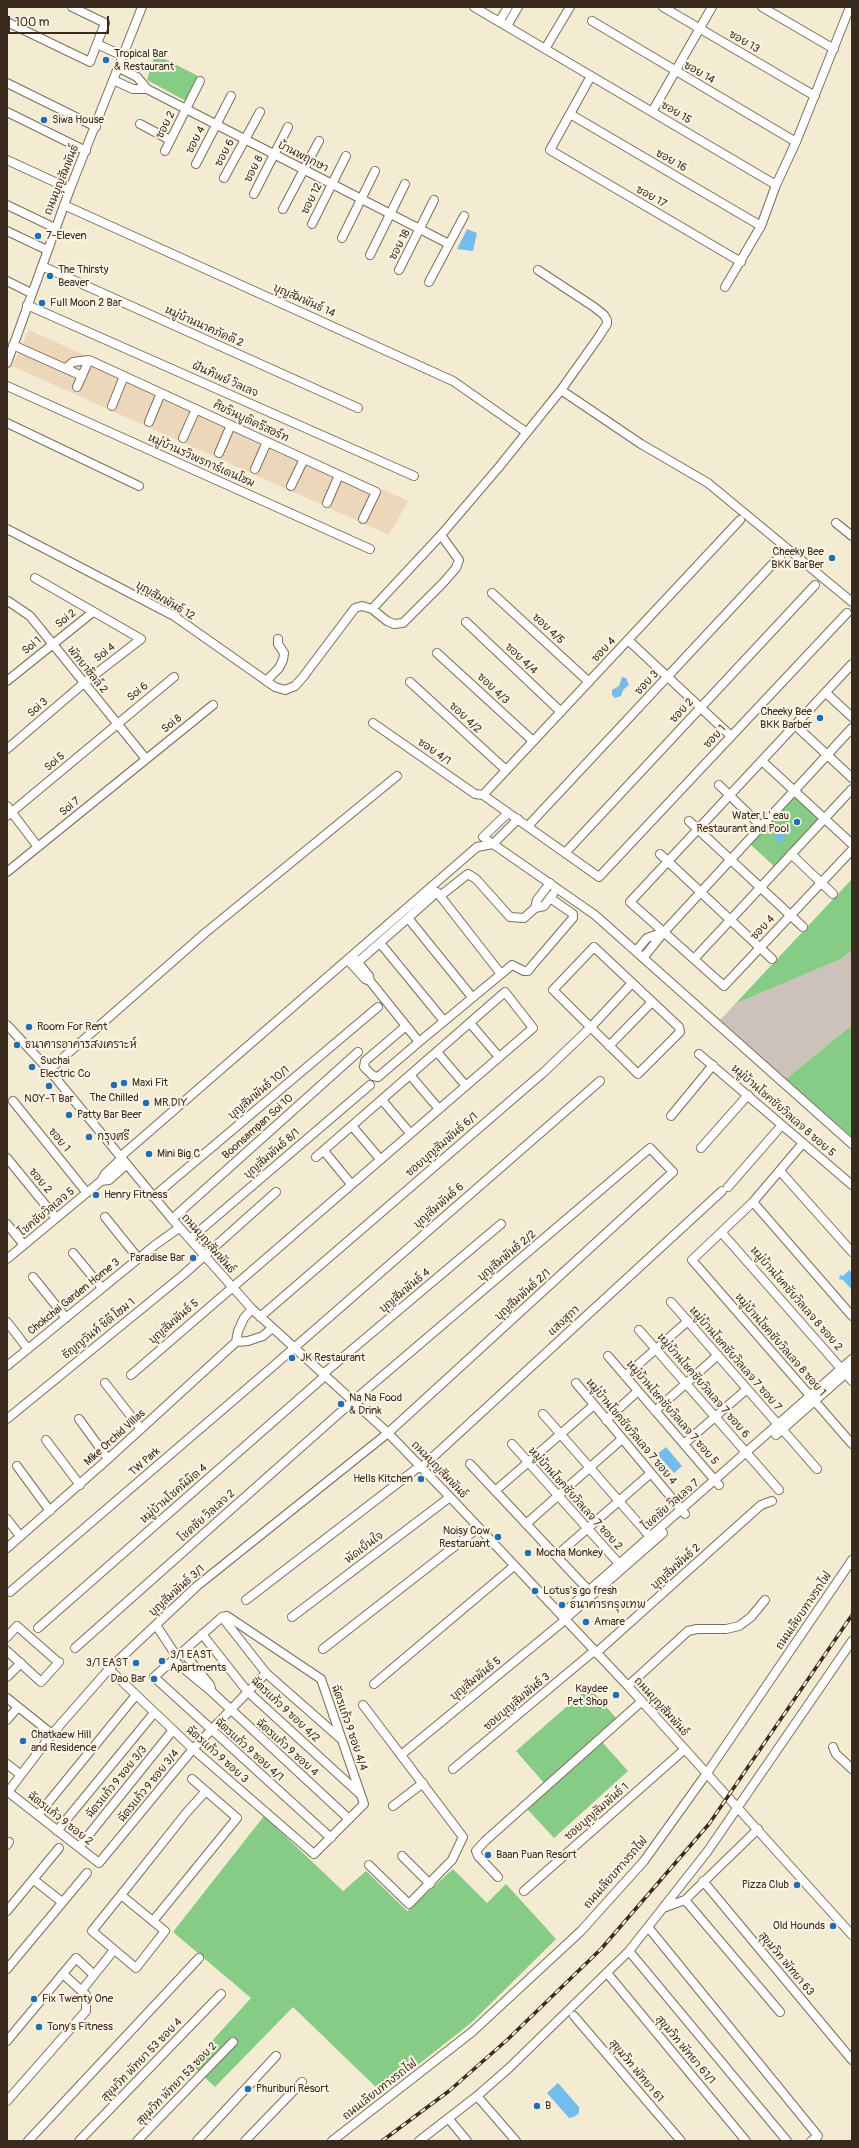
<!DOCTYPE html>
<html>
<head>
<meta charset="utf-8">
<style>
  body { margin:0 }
  #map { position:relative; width:859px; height:2148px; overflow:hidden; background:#f3ebd2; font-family:Pangolin,sans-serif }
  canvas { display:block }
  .frame { position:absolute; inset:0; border:8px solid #3b2a1e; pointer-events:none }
  .scale { position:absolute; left:8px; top:16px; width:101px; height:18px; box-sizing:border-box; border:2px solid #3b2a1e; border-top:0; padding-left:5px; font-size:12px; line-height:14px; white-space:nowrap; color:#3b2a1e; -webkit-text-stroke:3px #fcf5e5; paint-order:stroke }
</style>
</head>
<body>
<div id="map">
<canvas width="859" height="2148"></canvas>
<div class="frame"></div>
<div class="scale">100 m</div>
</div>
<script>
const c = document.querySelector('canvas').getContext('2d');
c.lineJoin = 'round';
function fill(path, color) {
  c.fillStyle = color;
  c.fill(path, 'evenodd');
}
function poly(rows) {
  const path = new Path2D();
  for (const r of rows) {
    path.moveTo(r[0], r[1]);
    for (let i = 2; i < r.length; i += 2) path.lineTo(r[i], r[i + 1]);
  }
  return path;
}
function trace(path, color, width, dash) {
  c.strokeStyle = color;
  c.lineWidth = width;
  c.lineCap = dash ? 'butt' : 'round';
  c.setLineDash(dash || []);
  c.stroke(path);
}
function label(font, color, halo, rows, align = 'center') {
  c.font = font + ' Pangolin,"Playpen Sans Thai",sans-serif';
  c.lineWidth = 4;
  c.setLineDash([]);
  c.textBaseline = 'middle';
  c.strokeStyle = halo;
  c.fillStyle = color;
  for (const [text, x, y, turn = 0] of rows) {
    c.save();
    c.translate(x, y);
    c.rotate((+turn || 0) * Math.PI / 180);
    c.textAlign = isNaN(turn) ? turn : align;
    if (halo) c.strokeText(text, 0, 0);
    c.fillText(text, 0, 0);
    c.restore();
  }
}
const built = poly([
  [29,330,408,501,389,535,12,366]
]);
const industrial = poly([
  [852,950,852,1025,786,1079,720,1020,735,1004,841,959]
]);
const green = poly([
  [155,54,200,77,186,101,147,80],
  [795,797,820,821,776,868,750,844],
  [852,879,852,950,841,959,735,1004],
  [852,1025,852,1137,786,1079],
  [589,1687,617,1719,544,1783,516,1751],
  [602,1742,628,1771,554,1838,527,1809],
  [264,1816,343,1891,366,1871,407,1911,453,1869,487,1903,506,1884,556,1939,471,2023,382,2093,293,2007,215,2087,191,2064,251,1998,173,1932]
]);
const water = poly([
  [467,229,477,233,473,251,457,249],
  [622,677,626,678,629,685,623,690,621,696,615,698,612,695,612,690,619,686],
  [787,821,791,826,792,830,786,834,784,841,778,842,775,840,775,834,782,830],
  [849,1270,852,1273,852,1290,843,1280,839,1279,840,1275,843,1276],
  [666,1447,682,1466,674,1473,657,1454],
  [558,2083,579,2107,579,2113,574,2117,569,2118,547,2093]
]);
const minor = poly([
  [474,7,776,185],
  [663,7,815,96],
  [762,7,834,49],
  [592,21,796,142],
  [7,22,90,62,105,23,72,7],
  [499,22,508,7],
  [507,26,518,7],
  [97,44,123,56],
  [545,49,570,7],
  [119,68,137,77,147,89],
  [591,76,550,150,741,262],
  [113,80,133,89,147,89,449,244],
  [7,83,96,127],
  [7,112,86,151],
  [652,112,712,7],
  [570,114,761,226],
  [140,124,170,140],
  [165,151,200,81],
  [7,160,70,189],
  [196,164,231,96],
  [224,178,260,112],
  [254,194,288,127],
  [7,205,55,228],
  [64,205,453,381,526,432],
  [283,209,319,141],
  [312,224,346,156],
  [7,231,47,250],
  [342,238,375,171],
  [370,255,405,184],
  [42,266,358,408],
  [399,270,434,200],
  [538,270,594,307,604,315,607,320,607,324,598,338,561,390],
  [7,281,31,293],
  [429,282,464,216],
  [725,287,761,226,776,185,796,142,850,7],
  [27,305,414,476],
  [13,345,82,376],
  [7,363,70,189,142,7],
  [66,368,73,362,89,360,376,492,363,519],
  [7,386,370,549],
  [77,387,89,360],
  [112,406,124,376],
  [149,422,161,393],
  [7,423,139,486],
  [183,438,196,409],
  [219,453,231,425],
  [255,469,267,442],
  [291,486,304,459],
  [327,503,339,475],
  [836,523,852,536],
  [7,529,174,616,275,687,285,690,295,686,303,677,355,608,362,606,372,609,441,535,499,467,561,390,641,444,708,483,852,602],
  [492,593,589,682],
  [8,601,30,616,146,759],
  [372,609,387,621,394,624,403,623,443,583,456,568,459,560,441,535],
  [466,622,561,712],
  [628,640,731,736],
  [437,653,533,741],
  [852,664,630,902,724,986,852,850],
  [7,681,93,612],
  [266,681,279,668,283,660,284,653,278,644,278,639],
  [410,682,506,770],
  [826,693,852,717],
  [373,723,475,794,483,795],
  [795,725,852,778],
  [7,749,84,683,141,639,35,578],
  [762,761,852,844],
  [719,785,761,826],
  [483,795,599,877,847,613],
  [483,795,740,520],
  [7,806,38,847],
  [508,813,483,837,595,915,852,1144],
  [7,816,174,677],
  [689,821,803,927],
  [528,826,781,555],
  [565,853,815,585],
  [660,854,772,959],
  [791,854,833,894],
  [7,872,213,705],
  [550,883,537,900,535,908,544,906,553,894],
  [440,896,468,874,476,879,510,917,524,918,535,908],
  [408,918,437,892,501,974],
  [380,943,444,1021],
  [594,947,679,1027,680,1032,638,1074,553,990,594,947],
  [636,951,647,938,664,932],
  [643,958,664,932,852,728],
  [355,959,369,976,370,981],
  [694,959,852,789],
  [348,960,365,979,370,981,419,1042,512,965,524,971,528,971,531,967,573,918,573,914,550,898],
  [358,962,408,918,472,997],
  [470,1023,499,1057],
  [7,1025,49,1070,172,1219,252,1309,388,1433,450,1497,628,1686,852,1935],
  [406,1026,365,1061,364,1067,373,1076,378,1077,419,1042],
  [609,1046,652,1002],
  [437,1052,466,1086],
  [699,1054,852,1185],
  [49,1070,205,933,397,776],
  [410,1075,439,1109],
  [382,1100,410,1133],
  [13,1101,87,1193],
  [671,1116,713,1065],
  [352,1126,380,1159],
  [803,1143,753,1202,692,1260,852,1444],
  [701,1148,748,1095],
  [324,1151,351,1184],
  [120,1157,477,847,493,844,518,819],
  [7,1158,56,1218],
  [780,1171,852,1252],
  [101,1181,109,1180,126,1165],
  [728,1187,782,1125],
  [153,1197,378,1007],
  [753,1202,852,1316],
  [105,1217,138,1258],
  [172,1219,358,1052],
  [7,1224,24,1245],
  [722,1233,852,1381],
  [190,1239,370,1085],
  [73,1253,102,1288],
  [7,1259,101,1181,105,1174,121,1159],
  [33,1277,66,1318],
  [671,1302,817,1469],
  [260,1317,544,1072,591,1027,632,983],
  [7,1322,28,1349],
  [639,1330,779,1490],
  [236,1342,248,1341,263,1336,271,1329],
  [608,1356,719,1485],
  [7,1366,155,1245,179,1228],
  [323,1374,501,1224],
  [131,1375,533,1028,505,992,316,1157],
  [625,1376,688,1321],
  [105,1383,141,1429],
  [576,1383,685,1514],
  [655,1411,718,1355],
  [543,1414,653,1540],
  [7,1419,183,1275,276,1192],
  [79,1419,108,1459],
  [606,1420,638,1391],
  [776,1435,852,1368],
  [46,1440,80,1485],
  [512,1444,622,1567],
  [684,1444,747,1389],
  [470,1464,591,1593],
  [17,1466,50,1511],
  [421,1468,722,1191],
  [495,1491,594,1405],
  [7,1519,20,1536],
  [526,1524,622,1439],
  [7,1548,108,1459,236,1342,238,1331,244,1318,252,1309],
  [556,1556,651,1473],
  [10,1592,271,1368,600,1081],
  [246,1600,420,1466],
  [561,1615,852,1359],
  [222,1617,154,1677,331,1838],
  [222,1617,266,1673,341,1739],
  [292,1617,450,1497],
  [565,1619,663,1533],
  [156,1625,177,1657],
  [38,1628,325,1376],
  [202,1634,247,1691,360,1794],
  [7,1637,17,1626,58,1662],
  [323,1649,478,1528],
  [7,1651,41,1682,59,1662],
  [183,1652,210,1685,212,1692],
  [596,1653,761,1505,772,1501],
  [173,1660,212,1692,349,1819],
  [109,1669,193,1749,314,1854,364,1804,321,1679,227,1616,222,1617],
  [7,1677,21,1663],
  [374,1684,514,1566],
  [628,1686,688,1631,697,1629,726,1629,739,1626,751,1617,765,1600],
  [7,1698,52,1734],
  [363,1705,463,1837,452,1860,409,1904,369,1865],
  [7,1720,18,1707],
  [833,1747,836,1754,852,1769],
  [401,1755,565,1620],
  [7,1764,21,1775],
  [453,1769,594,1651],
  [7,1791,99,1863,193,1749,266,1673],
  [8,1792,52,1734,109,1669,197,1586,388,1433,673,1172,650,1148,353,1401,75,1648],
  [393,1806,423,1783],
  [38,1815,136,1695],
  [57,1831,154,1713],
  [7,1845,9,1842],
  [79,1847,173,1730],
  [402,1856,430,1884],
  [498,1877,478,1856,476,1851,485,1841,641,1702],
  [34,1880,62,1902],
  [703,1881,852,2060],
  [524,1891,685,1749],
  [121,1895,165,1931,136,1968,92,1931,121,1895,187,1812,206,1791],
  [685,1900,780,2012],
  [663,1908,685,1900,758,1829],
  [7,1911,59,1848],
  [153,1921,237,1818,192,1779],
  [648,1927,818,2136,811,2141],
  [629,1951,787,2141],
  [7,1969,87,1873],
  [607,1973,746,2141],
  [94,1975,114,1950],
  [574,2016,681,2141],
  [7,2041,76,1958,94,1975,82,1990],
  [477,2096,516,2141],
  [7,2101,86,2011,86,1995,63,1974],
  [448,2118,467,2141],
  [28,2141,199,1958],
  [79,2141,221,1994],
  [137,2141,233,2042],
  [197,2141,276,2056],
  [245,2141,302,2082],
  [332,2141,472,2032,581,1931,644,1861,707,1773,852,1560],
  [419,2141,477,2096,509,2068,629,1951,707,1852,852,1641]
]);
const rail = poly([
  [382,2141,449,2091,507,2040,601,1949,709,1824,852,1615]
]);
const markers = [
  [106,60,4,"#1f6fb2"],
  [44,120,4,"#1f6fb2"],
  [38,236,4,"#1f6fb2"],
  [50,276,4,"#1f6fb2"],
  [42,303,4,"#1f6fb2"],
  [832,558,4,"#1f6fb2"],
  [820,718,4,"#1f6fb2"],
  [797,822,4,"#1f6fb2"],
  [29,1027,4,"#1f6fb2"],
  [17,1045,4,"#1f6fb2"],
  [32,1067,4,"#1f6fb2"],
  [124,1083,4,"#1f6fb2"],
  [114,1085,4,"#1f6fb2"],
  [49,1086,4,"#1f6fb2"],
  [146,1103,4,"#1f6fb2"],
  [69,1115,4,"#1f6fb2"],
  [89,1137,4,"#1f6fb2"],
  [149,1154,4,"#1f6fb2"],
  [96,1195,4,"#1f6fb2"],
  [193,1258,4,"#1f6fb2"],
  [292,1358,4,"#1f6fb2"],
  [341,1404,4,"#1f6fb2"],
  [421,1479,4,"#1f6fb2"],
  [498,1537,4,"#1f6fb2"],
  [528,1553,4,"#1f6fb2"],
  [535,1591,4,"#1f6fb2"],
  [562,1605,4,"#1f6fb2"],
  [586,1622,4,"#1f6fb2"],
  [162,1661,4,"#1f6fb2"],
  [136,1663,4,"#1f6fb2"],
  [154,1679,4,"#1f6fb2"],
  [616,1695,4,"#1f6fb2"],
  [23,1741,4,"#1f6fb2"],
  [488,1855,4,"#1f6fb2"],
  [797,1885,4,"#1f6fb2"],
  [833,1926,4,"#1f6fb2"],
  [34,1999,4,"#1f6fb2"],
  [39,2027,4,"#1f6fb2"],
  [248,2089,4,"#1f6fb2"],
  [537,2106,4,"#1f6fb2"]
];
const streetNames = [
  ["ซอย 13",744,42,30],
  ["ซอย 14",699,73,30],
  ["ซอย 15",676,113,31],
  ["ซอย 2",166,125,-63],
  ["ซอย 4",196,140,-63],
  ["ซอย 6",225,153,-62],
  ["บ้านพฤกษา",303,157,27],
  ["ซอย 16",671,161,30],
  ["ซอย 8",254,169,-63],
  ["ถนนบุญสัมพันธ์",62,180,-68],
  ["ซอย 17",651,197,30],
  ["ซอย 12",312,199,-63],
  ["ซอย 18",400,245,-62],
  ["บุญสัมพันธ์ 14",304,301,24],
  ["หมู่บ้านนาคภัคดี 2",204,327,24],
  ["ฝันทิพย์ วิลเลจ",225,380,24],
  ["ศิขรินบูติครีสอร์ท",251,422,25],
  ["หมู่บ้านรวิพรการ์เดนโฮม",201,461,24],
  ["บุญสัมพันธ์ 12",165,601,30],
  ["Soi 2",66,619,-38],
  ["ซอย 4/5",548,629,43],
  ["Soi 1",32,646,-39],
  ["ซอย 4",604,650,-47],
  ["Soi 4",105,653,-38],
  ["ซอย 4/4",521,659,43],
  ["พัทยาฮิลล์ 2",87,670,51],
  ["ซอย 3",647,683,-47],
  ["ซอย 4/3",493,689,43],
  ["Soi 6",138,692,-39],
  ["Soi 3",38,708,-41],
  ["ซอย 2",682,711,-47],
  ["ซอย 4/2",465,718,43],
  ["Soi 8",172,724,-39],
  ["ซอย 1",715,737,-47],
  ["ซอย 4/1",434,752,35],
  ["Soi 5",55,762,-40],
  ["Soi 7",70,807,-39],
  ["ซอย 4",763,928,-47],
  ["บุญสัมพันธ์ 10/1",259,1093,-40],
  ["หมู่บ้านโชคชัยวิลเลจ 8 ซอย 5",783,1111,41],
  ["Boonsampan Soi 10",258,1127,-42],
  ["ซอย 1",59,1140,51],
  ["ซอยบุญสัมพันธ์ 6/1",442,1145,-41],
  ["บุญสัมพันธ์ 8/1",272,1154,-41],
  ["ซอย 2",40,1181,51],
  ["บุญสัมพันธ์ 6",439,1206,-41],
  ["โชคชัยวิลเลจ 5",47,1212,-40],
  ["ถนนบุญสัมพันธ์",208,1244,49],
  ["บุญสัมพันธ์ 2/2",507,1256,-40],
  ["บุญสัมพันธ์ 4",405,1291,-40],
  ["บุญสัมพันธ์ 2/1",523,1295,-42],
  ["Chokchai Garden Home 3",74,1297,-39],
  ["หมู่บ้านโชคชัยวิลเลจ 8 ซอย 2",796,1299,49],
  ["แสงสุภา",564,1321,-43],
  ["บุญสัมพันธ์ 5",174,1322,-41],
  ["ธัญญวันท์ ซิตี โฮม 1",99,1329,-39],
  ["หมู่บ้านโชคชัยวิลเลจ 8 ซอย 1",780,1345,49],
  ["หมู่บ้านโชคชัยวิลเลจ 7 ซอย 7",735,1359,49],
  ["หมู่บ้านโชคชัยวิลเลจ 7 ซอย 6",703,1386,49],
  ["หมู่บ้านโชคชัยวิลเลจ 7 ซอย 5",672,1413,49],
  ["หมู่บ้านโชคชัยวิลเลจ 7 ซอย 4",631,1432,50],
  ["Mike Orchid Villas",115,1438,-42],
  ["TW Park",145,1462,-41],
  ["ถนนบุญสัมพันธ์",439,1470,46],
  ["หมู่บ้านโชคนิมิต 4",174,1494,-41],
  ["หมู่บ้านโชคชัยวิลเลจ 7 ซอย 2",575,1499,48],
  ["โชคชัย วิลเลจ 7",671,1505,-41],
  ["โชคชัย วิลเลจ 2",207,1516,-42],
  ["พัดเย็นใจ",364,1548,-37],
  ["บุญสัมพันธ์ 2",676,1567,-42],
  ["บุญสัมพันธ์ 3/1",177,1591,-42],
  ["ถนนเลียบทางรถไฟ",804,1611,-56],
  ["บุญสัมพันธ์ 5",476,1679,-39],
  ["ซอยบุญสัมพันธ์ 3",517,1702,-40],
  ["ถนนบุญสัมพันธ์",661,1707,48],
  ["ฉัตรแก้ว 9 ซอย 4/2",285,1710,43],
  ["ฉัตรแก้ว 9 ซอย 4/4",349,1728,71],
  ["ฉัตรแก้ว 9 ซอย 4",287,1748,42],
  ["ฉัตรแก้ว 9 ซอย 4/1",249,1750,42],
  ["ฉัตรแก้ว 9 ซอย 3",217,1755,42],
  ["ฉัตรแก้ว 9 ซอย 3/3",117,1782,-51],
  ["ฉัตรแก้ว 9 ซอย 3/4",149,1786,-51],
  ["ซอยบุญสัมพันธ์ 1",597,1812,-41],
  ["ฉัตรแก้ว 9 ซอย 2",60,1819,38],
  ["ถนนเลียบทางรถไฟ",616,1873,-49],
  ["สุขุมวิท พัทยา 63",786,1964,50],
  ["สุขุมวิท พัทยา 61/1",685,2050,50],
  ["สุขุมวิท พัทยา 53 ซอย 4",142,2060,-46],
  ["สุขุมวิท พัทยา 61",636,2071,50],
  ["สุขุมวิท พัทยา 53 ซอย 2",177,2084,-46],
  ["ถนนเลียบทางรถไฟ",380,2090,-38]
];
const poiNames = [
  ["Tropical Bar",114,54],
  ["& Restaurant",114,67],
  ["Siwa House",52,120],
  ["7-Eleven",46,236],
  ["The Thirsty",58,270],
  ["Beaver",58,283],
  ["Full Moon 2 Bar",50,303],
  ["Cheeky Bee",824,552,"right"],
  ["BKK BarBer",824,565,"right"],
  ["Cheeky Bee",812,712,"right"],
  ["BKK Barber",812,725,"right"],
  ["Water L' eau",789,816,"right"],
  ["Restaurant and Pool",789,829,"right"],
  ["Room For Rent",37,1027],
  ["ธนาคารอาคารสงเคราะห์",25,1045],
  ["Suchai",40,1061],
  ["Electric Co",40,1074],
  ["Maxi Fit",132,1083],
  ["The Chilled",114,1098,"center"],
  ["NOY-T Bar",49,1099,"center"],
  ["MR.DIY",154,1103],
  ["Patty Bar Beer",77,1115],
  ["กรุงศรี",97,1137],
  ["Mini Big C",157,1154],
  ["Henry Fitness",104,1195],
  ["Paradise Bar",185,1258,"right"],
  ["JK Restaurant",300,1358],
  ["Na Na Food",349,1398],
  ["& Drink",349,1411],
  ["Hells Kitchen",413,1479,"right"],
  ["Noisy Cow",490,1531,"right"],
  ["Restaruant",490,1544,"right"],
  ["Mocha Monkey",536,1553],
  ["Lotus's go fresh",543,1591],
  ["ธนาคารกรุงเทพ",570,1605],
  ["Amare",594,1622],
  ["3/1 EAST",170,1655],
  ["Apartments",170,1668],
  ["3/1 EAST",128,1663,"right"],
  ["Dao Bar",146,1679,"right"],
  ["Kaydee",608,1689,"right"],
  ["Pet Shop",608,1702,"right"],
  ["Chatkaew Hill",31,1735],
  ["and Residence",31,1748],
  ["Baan Puan Resort",496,1855],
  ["Pizza Club",789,1885,"right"],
  ["Old Hounds",825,1926,"right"],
  ["Fix Twenty One",42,1999],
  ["Tony's Fitness",47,2027],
  ["Phuriburi Resort",256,2089],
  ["B",545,2106]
];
fill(built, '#edd7bb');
fill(industrial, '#ccc2b9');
fill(green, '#87cc86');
fill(water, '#73bceb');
trace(minor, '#7b6e5d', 10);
trace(minor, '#fff', 8);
trace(rail, '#3b2a1e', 3.5);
trace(rail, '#fcf5e5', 2, [6]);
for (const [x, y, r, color] of markers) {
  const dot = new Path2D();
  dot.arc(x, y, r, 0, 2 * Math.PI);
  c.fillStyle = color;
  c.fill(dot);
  trace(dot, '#fcf5e5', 1.5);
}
label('11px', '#3b2a1e', '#fcf5e5', streetNames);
label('11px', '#3b2a1e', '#fcf5e5', poiNames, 'left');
</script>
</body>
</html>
